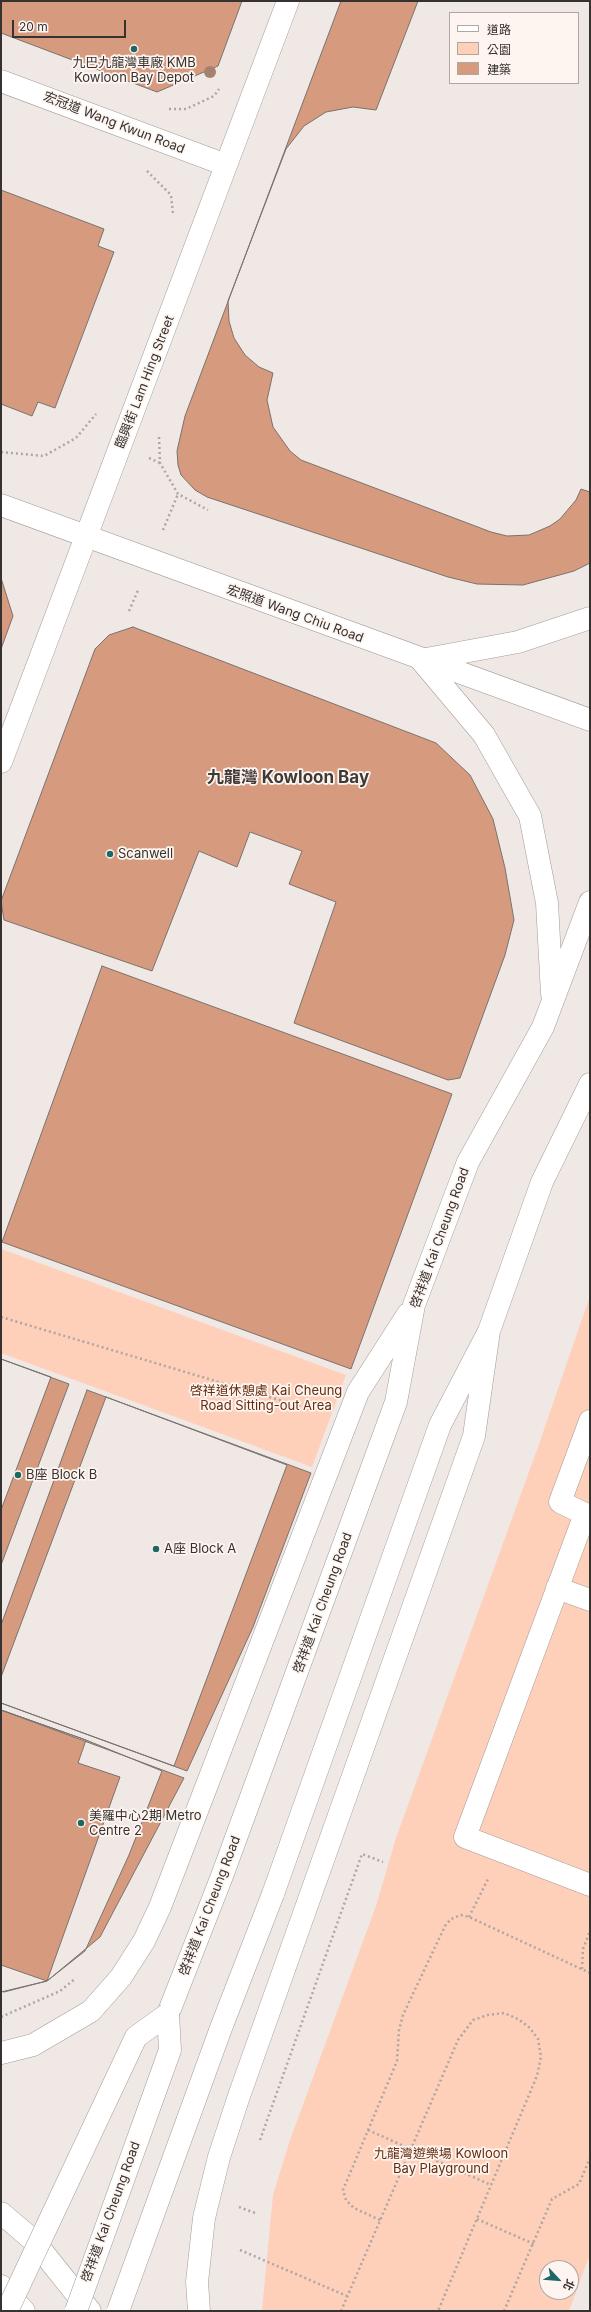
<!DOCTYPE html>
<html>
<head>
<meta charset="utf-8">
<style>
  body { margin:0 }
  #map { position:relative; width:591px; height:2312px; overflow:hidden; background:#f0e8e4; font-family:Inter,"Noto Sans TC",sans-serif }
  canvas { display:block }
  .frame { position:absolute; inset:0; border:2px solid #353230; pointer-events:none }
  .legend { position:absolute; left:449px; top:12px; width:130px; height:72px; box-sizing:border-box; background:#fef5f1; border:1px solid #aea7a4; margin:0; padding:5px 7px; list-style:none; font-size:12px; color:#353230 }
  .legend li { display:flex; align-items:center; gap:8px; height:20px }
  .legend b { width:20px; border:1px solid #aea7a4 }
  .north { position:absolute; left:539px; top:2260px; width:40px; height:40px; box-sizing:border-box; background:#fef5f1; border:1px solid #aea7a4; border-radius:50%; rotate:116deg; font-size:11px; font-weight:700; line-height:16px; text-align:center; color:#353230 }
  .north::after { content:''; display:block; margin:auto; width:14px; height:18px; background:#1c6864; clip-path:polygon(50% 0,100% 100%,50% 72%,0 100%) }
  .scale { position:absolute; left:12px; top:20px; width:114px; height:18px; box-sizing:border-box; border:2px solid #353230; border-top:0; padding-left:5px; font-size:12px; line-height:14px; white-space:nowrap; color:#353230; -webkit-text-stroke:3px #fef5f1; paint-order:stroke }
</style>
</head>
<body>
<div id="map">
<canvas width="591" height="2312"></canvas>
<div class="frame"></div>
<ul class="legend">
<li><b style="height:5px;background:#fff"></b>道路</li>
<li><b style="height:11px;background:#fecfb9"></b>公園</li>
<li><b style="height:11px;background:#d69a7e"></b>建築</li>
</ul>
<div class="north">北</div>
<div class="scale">20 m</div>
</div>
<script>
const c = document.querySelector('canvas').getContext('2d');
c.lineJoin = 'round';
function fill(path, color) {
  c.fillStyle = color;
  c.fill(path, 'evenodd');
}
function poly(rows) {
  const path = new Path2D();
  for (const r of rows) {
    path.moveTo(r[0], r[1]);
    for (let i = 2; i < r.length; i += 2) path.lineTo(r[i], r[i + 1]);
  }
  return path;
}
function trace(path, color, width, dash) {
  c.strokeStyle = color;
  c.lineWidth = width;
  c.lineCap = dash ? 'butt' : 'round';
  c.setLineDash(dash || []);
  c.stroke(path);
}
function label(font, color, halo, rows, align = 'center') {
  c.font = font + ' Inter,"Noto Sans TC",sans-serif';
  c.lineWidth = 3.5;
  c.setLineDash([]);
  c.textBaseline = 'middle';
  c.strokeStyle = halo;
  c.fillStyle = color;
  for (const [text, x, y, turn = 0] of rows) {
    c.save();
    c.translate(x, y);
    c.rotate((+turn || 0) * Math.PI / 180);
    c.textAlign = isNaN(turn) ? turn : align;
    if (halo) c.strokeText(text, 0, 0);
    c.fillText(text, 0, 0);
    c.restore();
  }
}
const green = poly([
  [1,1249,346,1375,312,1467,1,1353],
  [590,1296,590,2254,569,2311,262,2311,273,2195,290,2140,376,1906,396,1838,538,1447],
  [547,2268,571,2268,571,2292,547,2292]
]);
const building = poly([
  [1,1,242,1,218,66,157,92,1,33,1,1],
  [341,1,590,1,590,563,574,571,523,585,477,584,448,577,207,497,195,490,181,475,178,465,177,451,185,416,341,1],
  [450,13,578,13,578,83,450,83,450,13],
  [418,1,590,1,590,492,581,489,576,500,560,519,550,526,529,535,507,536,491,532,301,460,290,451,273,427,267,400,273,373,259,367,245,355,234,338,229,321,228,301,286,149,304,126,326,112,353,107,376,110,418,1],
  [450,13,578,13,578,83,450,83,450,13],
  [1,190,104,229,98,246,114,252,55,408,38,402,32,416,1,404,1,190],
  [1,578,13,616,1,649,1,578],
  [133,627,436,743,470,775,493,819,505,868,514,920,505,955,460,1078,448,1080,294,1023,336,902,289,884,302,851,250,832,237,867,199,851,152,971,4,920,1,901,95,649,109,635,133,627],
  [102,966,452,1094,351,1369,2,1242,102,966],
  [1,1359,69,1384,1,1565,1,1359],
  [1,1359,51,1377,1,1510,1,1359],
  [87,1390,311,1473,253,1627,187,1771,1,1703,1,1625,87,1390],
  [106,1397,287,1465,174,1766,1,1703,1,1677,106,1397],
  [1,1710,86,1740,78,1763,120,1777,47,1981,1,1965,1,1710],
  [1,1710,184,1778,100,1937,47,1981,1,1992,1,1710],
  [1,1710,86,1740,162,1771,129,1855,85,1951,47,1981,4,1992,1,1991,1,1710]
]);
const path = poly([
  [169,109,186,109,214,96,219,89],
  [147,171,171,195,173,214],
  [159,437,160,463,178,494,208,510],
  [1,452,44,456,76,438,96,414],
  [149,458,160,463],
  [163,530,178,494],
  [129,611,139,588],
  [1,1317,316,1411],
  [469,1917,488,1879],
  [582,1969,583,1949,590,1931],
  [1,2017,60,1991,76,1978],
  [368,2130,491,2185],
  [260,2140,362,1854,383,1862],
  [239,2207,255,2213],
  [477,2219,534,2244],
  [380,2220,354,2208,346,2200,343,2190,397,2061,399,2030,403,2015,445,1926,451,1919,461,1915,469,1917,590,1973],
  [240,2250,347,2296],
  [341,2311,458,2040,473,2020,488,2015,504,2013,518,2019,530,2028,538,2039,541,2057,537,2076,438,2311],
  [504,2311,552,2199,579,2184,590,2158]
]);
const street = poly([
  [590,1421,560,1502,585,1514,465,1837,590,1885],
  [557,1588,590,1600]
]);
const secondary = poly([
  [1,81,226,165],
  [1,505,590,720],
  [1,762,288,1]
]);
const primary = poly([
  [552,994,547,903,530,816,484,735,421,660,518,642,590,618],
  [273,1894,440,1425,489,1331,542,1182,590,1084],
  [168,2014,222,1876,396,1402,414,1305,468,1162,543,1027,590,902],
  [1,2053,33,2045,91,2011,121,1977,144,1941,160,1907,358,1392,408,1314],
  [1,2213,34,2241,90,2311],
  [1,2286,24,2311],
  [199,2311,197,2282,204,2218,219,2157,239,2096,474,1436,489,1331]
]);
const secondaryBridge = poly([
  [76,2311,170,2050,168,2014]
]);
const primaryBridge = poly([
  [7,2311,136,2037,168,2014],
  [118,2311,221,2028,273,1894]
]);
const trees = [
  [210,72]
];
const markers = [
  [134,49,4,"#1c6864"],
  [110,854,4,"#1c6864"],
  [18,1475,4,"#1c6864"],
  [156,1549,4,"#1c6864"],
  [81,1823,4,"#1c6864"]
];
const poiNames = [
  ["九巴九龍灣車廠 KMB",134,63,"center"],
  ["Kowloon Bay Depot",134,78,"center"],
  ["Scanwell",118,854],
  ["B座 Block B",26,1475],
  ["A座 Block A",164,1549],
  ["美羅中心2期 Metro",89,1816],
  ["Centre 2",89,1831]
];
const streetNames = [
  ["宏冠道 Wang Kwun Road",114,123,21],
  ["臨興街 Lam Hing Street",145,382,-69],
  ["宏照道 Wang Chiu Road",295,614,20],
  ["啓祥道 Kai Cheung Road",440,1238,-70],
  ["啓祥道 Kai Cheung Road",323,1603,-70],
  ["啓祥道 Kai Cheung Road",210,1906,-69],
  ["啓祥道 Kai Cheung Road",111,2212,-70]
];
const parkNames = [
  ["啓祥道休憩處 Kai Cheung",266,1391],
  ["Road Sitting-out Area",266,1406],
  ["九龍灣遊樂場 Kowloon",441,2154],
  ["Bay Playground",441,2169]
];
const districtNames = [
  ["九龍灣 Kowloon Bay",288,778]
];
fill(green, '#fecfb9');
fill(building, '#d69a7e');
trace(building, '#79726e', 1);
trace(street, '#a49c99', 23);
trace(secondary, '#a49c99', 23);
trace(primary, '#a49c99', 23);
trace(path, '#ada6a3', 2.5, [2, 3]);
trace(street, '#fff', 22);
trace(secondary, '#fff', 22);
trace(primary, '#fff', 22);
trace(secondaryBridge, '#a49c99', 23, []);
trace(primaryBridge, '#a49c99', 23, []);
trace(secondaryBridge, '#fff', 22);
trace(primaryBridge, '#fff', 22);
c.fillStyle = '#a4826f';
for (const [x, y] of trees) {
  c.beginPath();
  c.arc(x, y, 6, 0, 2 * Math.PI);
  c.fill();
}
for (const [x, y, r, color] of markers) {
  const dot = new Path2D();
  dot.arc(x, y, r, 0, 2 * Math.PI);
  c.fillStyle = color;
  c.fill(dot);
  trace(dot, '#fef5f1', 1.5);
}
label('13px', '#353230', '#fef5f1', poiNames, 'left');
label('13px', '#353230', '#fef5f1', streetNames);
label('13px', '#652e0f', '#fef5f1', parkNames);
label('bold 17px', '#403a37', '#fef5f1', districtNames);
</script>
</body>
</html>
